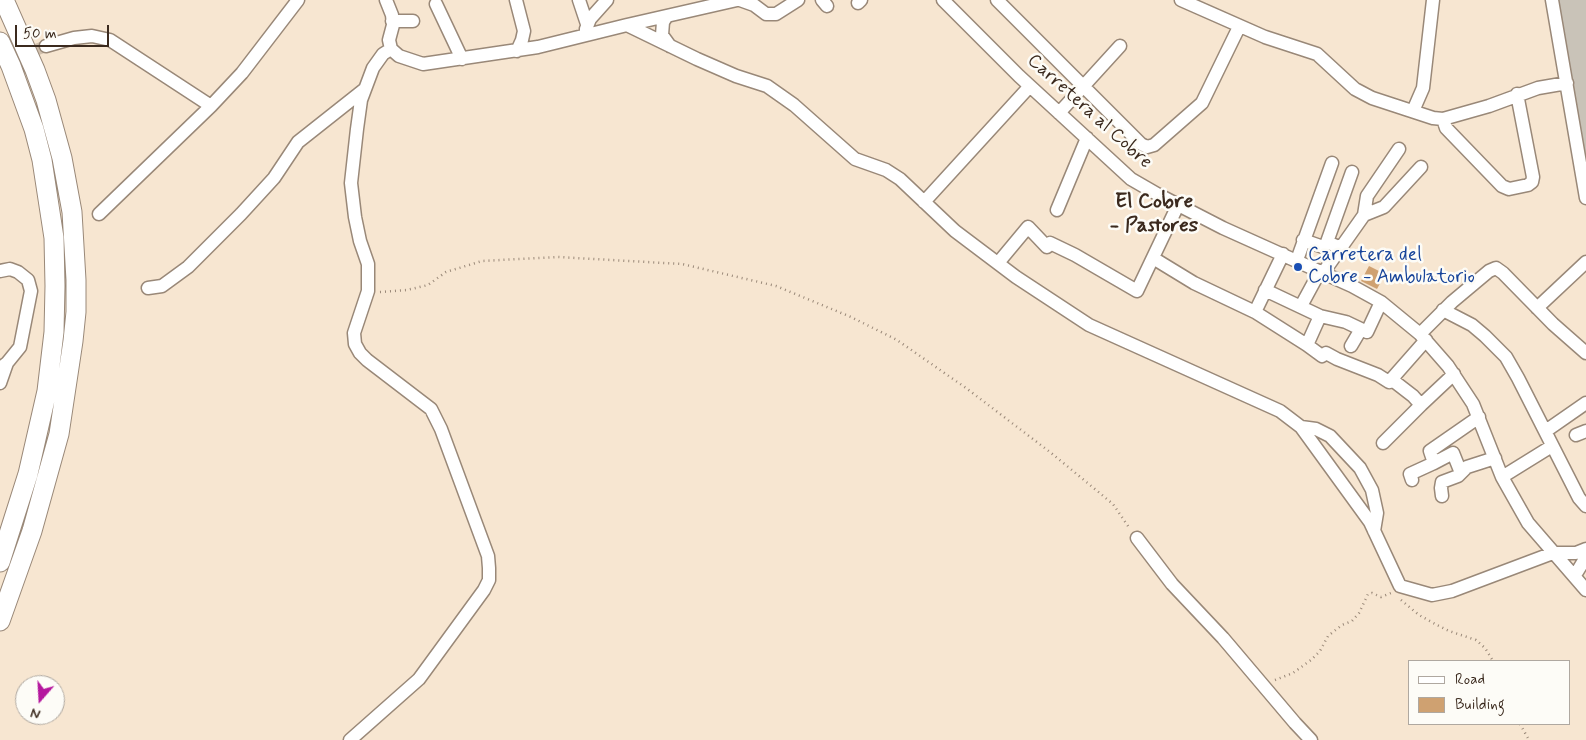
<!DOCTYPE html>
<html>
<head>
<meta charset="utf-8">
<style>
  body { margin:0 }
  #map { position:relative; width:1586px; height:740px; overflow:hidden; background:#f7e6d1; font-family:Mynerve,sans-serif }
  canvas { display:block }
  .legend { position:absolute; left:1408px; top:660px; width:162px; height:65px; box-sizing:border-box; background:#fdfcf7; border:1px solid #afa8a0; margin:0; padding:6px 9px; list-style:none; font-size:15px; color:#3b2a1e }
  .legend li { display:flex; align-items:center; gap:10px; height:25px }
  .legend b { width:25px; border:1px solid #afa8a0 }
  .north { position:absolute; left:15px; top:675px; width:50px; height:50px; box-sizing:border-box; background:#fdfcf7; border:1px solid #afa8a0; border-radius:50%; rotate:199deg; font-size:14px; font-weight:700; line-height:20px; text-align:center; color:#3b2a1e }
  .north::after { content:''; display:block; margin:auto; width:18px; height:22px; background:#b5179e; clip-path:polygon(50% 0,100% 100%,50% 72%,0 100%) }
  .scale { position:absolute; left:15px; top:25px; width:94px; height:22px; box-sizing:border-box; border:2px solid #3b2a1e; border-top:0; padding-left:6px; font-size:15px; line-height:18px; white-space:nowrap; color:#3b2a1e; -webkit-text-stroke:4px #fdfcf7; paint-order:stroke }
</style>
</head>
<body>
<div id="map">
<canvas width="1586" height="740"></canvas>
<ul class="legend">
<li><b style="height:6px;background:#fff"></b>Road</li>
<li><b style="height:14px;background:#cfa171"></b>Building</li>
</ul>
<div class="north">N</div>
<div class="scale">50 m</div>
</div>
<script>
const c = document.querySelector('canvas').getContext('2d');
c.lineJoin = 'round';
function fill(path, color) {
  c.fillStyle = color;
  c.fill(path, 'evenodd');
}
function poly(rows) {
  const path = new Path2D();
  for (const r of rows) {
    path.moveTo(r[0], r[1]);
    for (let i = 2; i < r.length; i += 2) path.lineTo(r[i], r[i + 1]);
  }
  return path;
}
function trace(path, color, width, dash) {
  c.strokeStyle = color;
  c.lineWidth = width;
  c.lineCap = dash ? 'butt' : 'round';
  c.setLineDash(dash || []);
  c.stroke(path);
}
function label(font, color, halo, rows, align = 'center') {
  c.font = font + ' Mynerve,sans-serif';
  c.lineWidth = 5;
  c.setLineDash([]);
  c.textBaseline = 'middle';
  c.strokeStyle = halo;
  c.fillStyle = color;
  for (const [text, x, y, turn = 0] of rows) {
    c.save();
    c.translate(x, y);
    c.rotate((+turn || 0) * Math.PI / 180);
    c.textAlign = isNaN(turn) ? turn : align;
    if (halo) c.strokeText(text, 0, 0);
    c.fillText(text, 0, 0);
    c.restore();
  }
}
const industrial = poly([
  [1557,0,1586,0,1586,170]
]);
const building = poly([
  [1369,266,1385,274,1377,289,1361,281]
]);
const minorTunnel = poly([
  [2,63,46,46]
]);
const path = poly([
  [380,292,407,290,428,285,446,272,482,261,558,257,682,264,776,286,851,317,897,340,966,388,1050,452,1113,504,1130,529],
  [1401,600,1419,615,1437,625,1449,631,1476,640,1485,648,1493,661],
  [1275,680,1293,673,1311,660,1320,651,1328,636,1342,625,1352,621,1359,613,1368,594,1372,593,1381,597,1391,593],
  [1520,724,1529,740]
]);
const minor = poly([
  [386,0,392,15,393,25,389,40,391,49,399,56,423,64,538,47,627,25,697,59,736,76,767,86,794,105,855,159,886,170,900,179,955,231,1016,277,1089,325,1280,411,1301,427,1370,522,1400,586,1432,595,1452,591,1553,553,1576,553,1586,549],
  [516,0,524,31,522,40,517,51],
  [579,0,587,24],
  [740,0,754,5,766,14,776,14,798,0],
  [822,0,827,6],
  [943,0,1019,76,1131,179,1157,194,1223,228,1352,286,1381,302,1420,334,1448,366,1473,404,1502,477,1528,523,1586,590],
  [997,0,1141,144,1147,147,1154,145,1202,103,1239,27],
  [1181,0,1265,37,1317,54,1355,89,1372,98,1433,118,1443,119,1489,106,1538,88,1567,83],
  [1552,0,1586,198],
  [858,3,861,0],
  [436,4,462,59],
  [667,16,663,22,662,35,670,46],
  [392,21,413,21],
  [627,25,737,0],
  [586,35,586,29,590,19,607,0],
  [46,46,74,38,92,36,110,40,211,106],
  [1413,111,1423,88,1433,0],
  [1059,113,1120,46],
  [1443,119,1446,128,1502,186,1509,189,1528,185,1532,182,1533,177,1517,94],
  [1399,149,1367,196,1364,215,1384,207,1421,167],
  [924,202,1030,86],
  [1057,210,1087,138],
  [99,214,211,106,242,73,298,0],
  [1303,240,1323,247],
  [1341,248,1327,242,1352,172],
  [1153,258,1194,283,1255,312,1307,345,1322,356,1326,353,1337,359,1378,375,1389,382,1426,340],
  [1297,260,1332,163],
  [998,263,1028,227,1047,247,1050,243,1075,255,1137,291,1178,205],
  [0,271,10,269,18,272,28,280,31,291,20,347,7,363,0,368],
  [1323,273,1364,215],
  [148,288,162,286,188,267,241,214,274,178,298,142,365,89],
  [1265,290,1320,316,1346,322,1367,332,1381,302],
  [1301,306,1320,271],
  [1537,308,1586,262],
  [1443,310,1472,325,1485,336,1506,357,1518,378,1579,498,1586,506],
  [1255,312,1283,254],
  [1420,334,1452,302,1489,271,1496,268,1503,273,1553,324,1586,353],
  [1307,345,1320,316],
  [1351,346,1361,329],
  [1391,379,1413,396,1421,405,1454,374],
  [0,383,7,363],
  [1301,427,1316,429,1330,436,1360,468,1372,490,1377,513,1374,531],
  [1544,429,1550,428,1586,403],
  [1576,435,1586,431],
  [1383,443,1421,405],
  [1434,463,1453,453,1461,473],
  [1502,477,1552,446],
  [1412,480,1410,474,1434,463,1430,451,1479,417],
  [1442,496,1441,488,1442,482,1458,476,1467,467,1495,458],
  [1137,538,1172,584,1223,638,1295,723,1311,740],
  [1573,575,1577,572,1586,557],
  [350,740,419,679,484,590,489,580,489,568,488,556,441,429,431,409,367,360,360,353,355,344,354,333,368,291,368,264,360,241,355,217,351,183,357,129,361,100,373,68,383,54,391,49]
]);
const highway = poly([
  [0,42,11,66,34,129,42,160,54,238,55,286,54,332,47,391,28,474,0,562],
  [0,621,32,531,59,434,73,341,76,312,76,280,72,212,62,158,46,100,35,70,4,0]
]);
const markers = [
  [1298,267,5,"#1a4fb4"]
];
const streetNames = [
  ["Carretera al Cobre",1089,112,42]
];
const transitNames = [
  ["Carretera del",1308,256],
  ["Cobre - Ambulatorio",1308,278]
];
const quarterNames = [
  ["El Cobre",1154,203],
  ["- Pastores",1154,227]
];
fill(industrial, '#c9c3b8');
fill(building, '#cfa171');
trace(minorTunnel, '#d1c0ad', 12, [12, 6]);
trace(minor, '#998878', 15);
trace(highway, '#998878', 21);
trace(path, '#998878', 2.5, [1, 4]);
trace(minor, '#fff', 12);
trace(highway, '#fff', 19);
for (const [x, y, r, color] of markers) {
  const dot = new Path2D();
  dot.arc(x, y, r, 0, 2 * Math.PI);
  c.fillStyle = color;
  c.fill(dot);
  trace(dot, '#fdfcf7', 2);
}
label('19px', '#3b2a1e', '#fdfcf7', streetNames);
label('19px', '#164399', '#fdfcf7', transitNames, 'left');
label('bold 21px', '#3b2a1e', '#fdfcf7', quarterNames);
</script>
</body>
</html>
